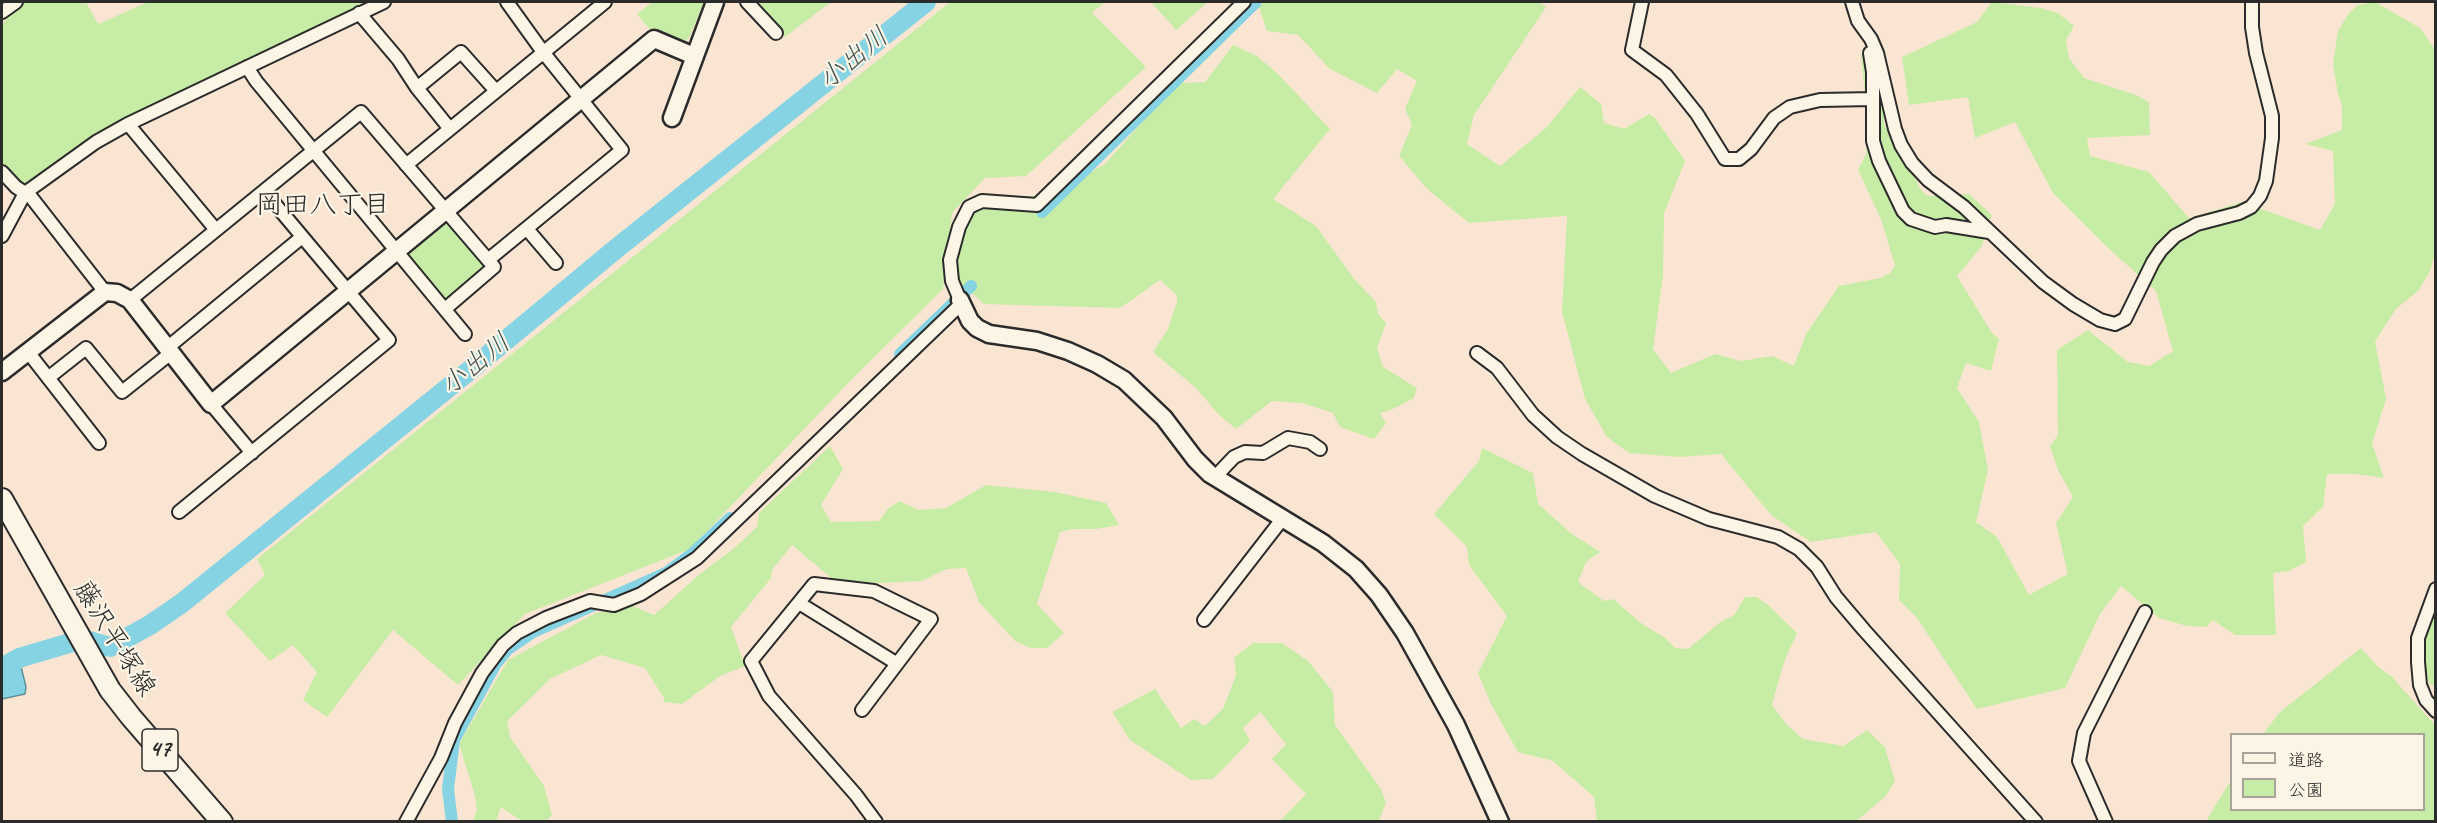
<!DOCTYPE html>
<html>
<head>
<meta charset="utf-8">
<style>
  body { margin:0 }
  #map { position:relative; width:2437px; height:823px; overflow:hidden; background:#fae5d2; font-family:Caveat,"Klee One",sans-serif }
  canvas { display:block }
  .frame { position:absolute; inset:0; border:3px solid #2b2b2b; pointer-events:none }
  .legend { position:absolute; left:2230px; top:733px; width:195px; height:78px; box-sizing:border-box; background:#fcf5e5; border:2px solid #a8a49b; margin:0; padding:8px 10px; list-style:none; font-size:18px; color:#2b2b2b }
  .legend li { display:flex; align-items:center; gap:12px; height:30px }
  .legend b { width:30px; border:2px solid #a8a49b }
</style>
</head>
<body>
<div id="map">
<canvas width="2437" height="823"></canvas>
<div class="frame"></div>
<ul class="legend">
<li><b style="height:8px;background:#fcf5e5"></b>道路</li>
<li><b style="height:16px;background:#c7eca6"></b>公園</li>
</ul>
</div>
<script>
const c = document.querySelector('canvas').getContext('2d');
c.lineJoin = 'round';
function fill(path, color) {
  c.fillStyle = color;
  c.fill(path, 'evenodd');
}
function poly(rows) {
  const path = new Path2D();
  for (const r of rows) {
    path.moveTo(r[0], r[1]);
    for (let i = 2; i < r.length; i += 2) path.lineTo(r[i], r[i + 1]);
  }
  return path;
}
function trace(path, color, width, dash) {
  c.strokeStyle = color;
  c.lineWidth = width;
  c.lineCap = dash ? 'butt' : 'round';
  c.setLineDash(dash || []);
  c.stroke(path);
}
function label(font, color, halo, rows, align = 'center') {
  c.font = font + ' Caveat,"Klee One",sans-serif';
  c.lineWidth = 4.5;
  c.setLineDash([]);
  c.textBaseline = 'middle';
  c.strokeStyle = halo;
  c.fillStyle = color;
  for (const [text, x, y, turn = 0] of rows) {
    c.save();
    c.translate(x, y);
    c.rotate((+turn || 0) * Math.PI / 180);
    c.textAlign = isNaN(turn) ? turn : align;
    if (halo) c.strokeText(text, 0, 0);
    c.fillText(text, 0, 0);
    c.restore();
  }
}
const green = poly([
  [24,2,86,2,98,24,148,2,374,2,126,120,24,190,2,166,2,26,12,10],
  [652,2,704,2,689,38,680,44,653,33,637,14],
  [752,2,831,2,785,37],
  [950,2,1105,2,1092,13,1146,67,1026,176,985,178,952,213,943,289,849,382,690,549,525,614,458,685,393,630,327,717,303,700,317,672,293,645,270,661,225,613,265,575,257,559],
  [1151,2,1208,2,1176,30],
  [1265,2,1540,2,1546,7,1474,115,1467,144,1500,166,1546,128,1580,87,1601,104,1604,123,1624,129,1649,114,1655,118,1685,161,1664,213,1663,275,1653,349,1671,373,1715,354,1741,361,1772,356,1794,366,1806,334,1839,286,1880,278,1890,273,1895,266,1881,219,1858,170,1866,154,1867,116,1861,55,1886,51,1884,124,1922,191,1928,196,1969,194,1992,215,1982,246,1957,276,1992,333,1999,339,1991,371,1966,363,1957,388,1979,422,1988,470,1976,522,1997,537,2029,595,2068,574,2056,523,2073,497,2058,470,2050,446,2058,435,2057,350,2088,330,2128,362,2149,366,2173,351,2156,291,2108,248,2053,193,2015,122,1975,138,1968,97,1909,105,1902,57,1977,22,1992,2,2041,8,2058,13,2074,26,2066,40,2069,58,2084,78,2136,95,2149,102,2150,135,2087,138,2090,156,2149,172,2189,218,2242,202,2320,230,2335,204,2333,151,2305,144,2342,130,2342,105,2338,94,2333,64,2338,31,2349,13,2358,5,2375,2,2420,28,2436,51,2435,254,2430,271,2419,290,2396,309,2375,341,2386,399,2372,443,2384,478,2357,474,2327,474,2323,507,2303,526,2306,562,2289,571,2273,573,2276,635,2235,635,2213,620,2206,627,2187,626,2159,618,2121,586,2100,614,2065,688,1977,709,1917,618,1899,600,1900,564,1876,532,1811,542,1771,515,1721,454,1679,457,1629,453,1607,437,1585,399,1562,312,1567,216,1469,223,1427,189,1399,156,1412,125,1405,109,1417,81,1397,69,1377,93,1330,69,1298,35,1267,31,1259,7],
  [1233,45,1257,56,1278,74,1330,129,1273,199,1316,226,1355,280,1376,302,1378,314,1386,323,1377,348,1383,367,1417,388,1414,398,1391,410,1380,413,1386,423,1374,439,1340,427,1333,413,1302,403,1272,401,1236,429,1219,415,1196,388,1153,352,1168,329,1177,301,1177,295,1160,280,1120,308,984,304,955,278,957,249,970,214,986,196,1034,196,1073,178,1088,174,1105,164,1177,83,1205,82],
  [444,221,486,268,446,302,404,252],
  [830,446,843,469,821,505,831,522,879,521,888,509,899,501,919,510,946,508,986,485,1055,492,1106,503,1119,525,1096,529,1073,529,1060,532,1037,604,1064,633,1047,648,1031,648,1015,641,979,602,966,568,947,569,921,581,882,583,835,581,792,545,772,570,771,578,731,627,745,666,720,676,682,704,664,702,664,698,645,668,601,655,550,679,507,721,510,737,544,786,552,815,546,821,522,821,501,807,496,821,473,821,477,810,475,796,459,744,508,660,596,613,633,606,654,615,701,573,733,549,757,527,759,513],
  [1482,448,1533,473,1538,504,1572,534,1600,552,1586,562,1578,582,1604,601,1613,599,1641,623,1665,638,1675,648,1688,649,1719,623,1734,615,1745,597,1757,597,1769,606,1797,633,1784,662,1772,705,1787,725,1803,739,1844,746,1867,730,1885,747,1895,781,1885,797,1856,821,1597,821,1594,797,1553,761,1518,752,1491,704,1478,673,1507,616,1469,565,1467,547,1434,514,1479,461],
  [2435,605,2435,686,2430,685,2423,664,2425,630],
  [1253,643,1282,643,1308,661,1333,692,1335,725,1381,789,1386,803,1379,821,1280,821,1306,794,1272,759,1286,744,1260,712,1243,728,1250,741,1213,779,1191,780,1130,740,1112,712,1155,689,1181,728,1194,719,1205,726,1223,709,1236,675,1234,658],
  [2361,648,2378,667,2392,677,2435,725,2435,821,2206,821,2231,780,2232,810,2424,810,2424,734,2263,734,2280,712]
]);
const water = poly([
  [18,654,26,687,25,694,2,699,2,657,18,654]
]);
const canal = poly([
  [1042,212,1256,2],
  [900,354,971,286],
  [452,822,448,789,454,740,495,665,508,649,533,632,666,573,693,553,730,518]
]);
const river = poly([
  [2,668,19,658,83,639,110,647,150,625,182,603,475,366,617,248,926,2]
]);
const street = poly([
  [747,2,776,33],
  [1642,2,1632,50,1666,75,1697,114,1725,159,1739,159,1751,149,1774,118,1790,107,1820,100,1873,99],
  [1852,2,1858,21,1871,39,1877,53,1895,129,1901,145,1912,163,1928,180,1964,207,2043,282,2073,304,2100,320,2115,324,2125,319,2153,262,2161,250,2175,236,2197,224,2239,213,2251,207,2260,196,2266,181,2272,138,2272,116,2256,53,2252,27,2252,2],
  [2,12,16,2],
  [359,13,398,59,417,88,450,129],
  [1870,53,1873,72,1873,141,1879,161,1903,211,1911,219,1935,227,1946,225,1989,232],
  [247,67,256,81,465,334],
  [417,88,461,52,496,91],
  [128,124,384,2],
  [406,165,605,2],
  [2,172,16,187,31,197,105,292],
  [527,229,556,263],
  [2,236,25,193,96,142,128,124,216,230],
  [130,300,361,112,488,260],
  [960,300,952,281,950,260,959,227,969,207,982,201,1037,205,1244,2],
  [445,309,494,267,488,260,622,150,543,52,507,2],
  [167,348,302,237],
  [28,352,99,443],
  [1477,353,1497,368,1533,415,1557,437,1582,454,1655,496,1709,519,1778,537,1799,549,1817,567,1836,597,1864,630,2036,822],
  [48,378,86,348,122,392,171,353],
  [211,404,252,453],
  [1215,477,1234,457,1245,452,1263,453,1288,438,1310,442,1320,449],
  [179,512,389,340,264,191],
  [2436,589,2418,638,2418,662,2420,685,2426,700,2436,711],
  [799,603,896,663],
  [1204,620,1283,518],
  [862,710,931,619,874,591,814,584,751,661,769,696,856,795,876,822],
  [406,822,441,758,455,723,482,673,503,645,517,633,546,618,590,601,614,605,641,594,697,558,961,304],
  [2106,822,2079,761,2084,733,2145,612]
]);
const secondary = poly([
  [672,118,715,2],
  [960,300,970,321,977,328,989,334,1037,341,1068,351,1097,364,1124,380,1164,418,1195,459,1210,474,1323,543,1356,569,1379,595,1405,633,1456,725,1500,822],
  [2,372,105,292,117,293,130,300,211,404,654,39,694,56]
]);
const primary = poly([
  [2,499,110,690,131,717,222,822]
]);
const shields = [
  [160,750,36]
];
const shieldNames = [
  ["47",160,750]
];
const streetNames = [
  ["藤沢平塚線",114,639,58]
];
const waterNames = [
  ["小出川",854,59,-39],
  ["小出川",476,365,-39]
];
const neighbourhoodNames = [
  ["岡田八丁目",323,206]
];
fill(green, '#c7eca6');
fill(water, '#85d3e3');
trace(water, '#619099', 1.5);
trace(canal, '#85d3e3', 12);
trace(river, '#85d3e3', 20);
trace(street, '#2b2b2b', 16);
trace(secondary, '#2b2b2b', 21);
trace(primary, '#2b2b2b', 24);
trace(street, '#fcf5e5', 12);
trace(secondary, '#fcf5e5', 16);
trace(primary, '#fcf5e5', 20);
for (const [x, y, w] of shields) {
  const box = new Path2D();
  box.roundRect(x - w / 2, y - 21, w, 42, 4.5);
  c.fillStyle = '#fcf5e5';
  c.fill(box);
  trace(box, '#2b2b2b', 1.5);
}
label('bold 24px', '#2b2b2b', null, shieldNames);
label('26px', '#2b2b2b', '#fcf5e5', streetNames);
label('italic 27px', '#425559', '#fcf5e5', waterNames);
label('27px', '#2b2b2b', '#fcf5e5', neighbourhoodNames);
</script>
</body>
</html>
